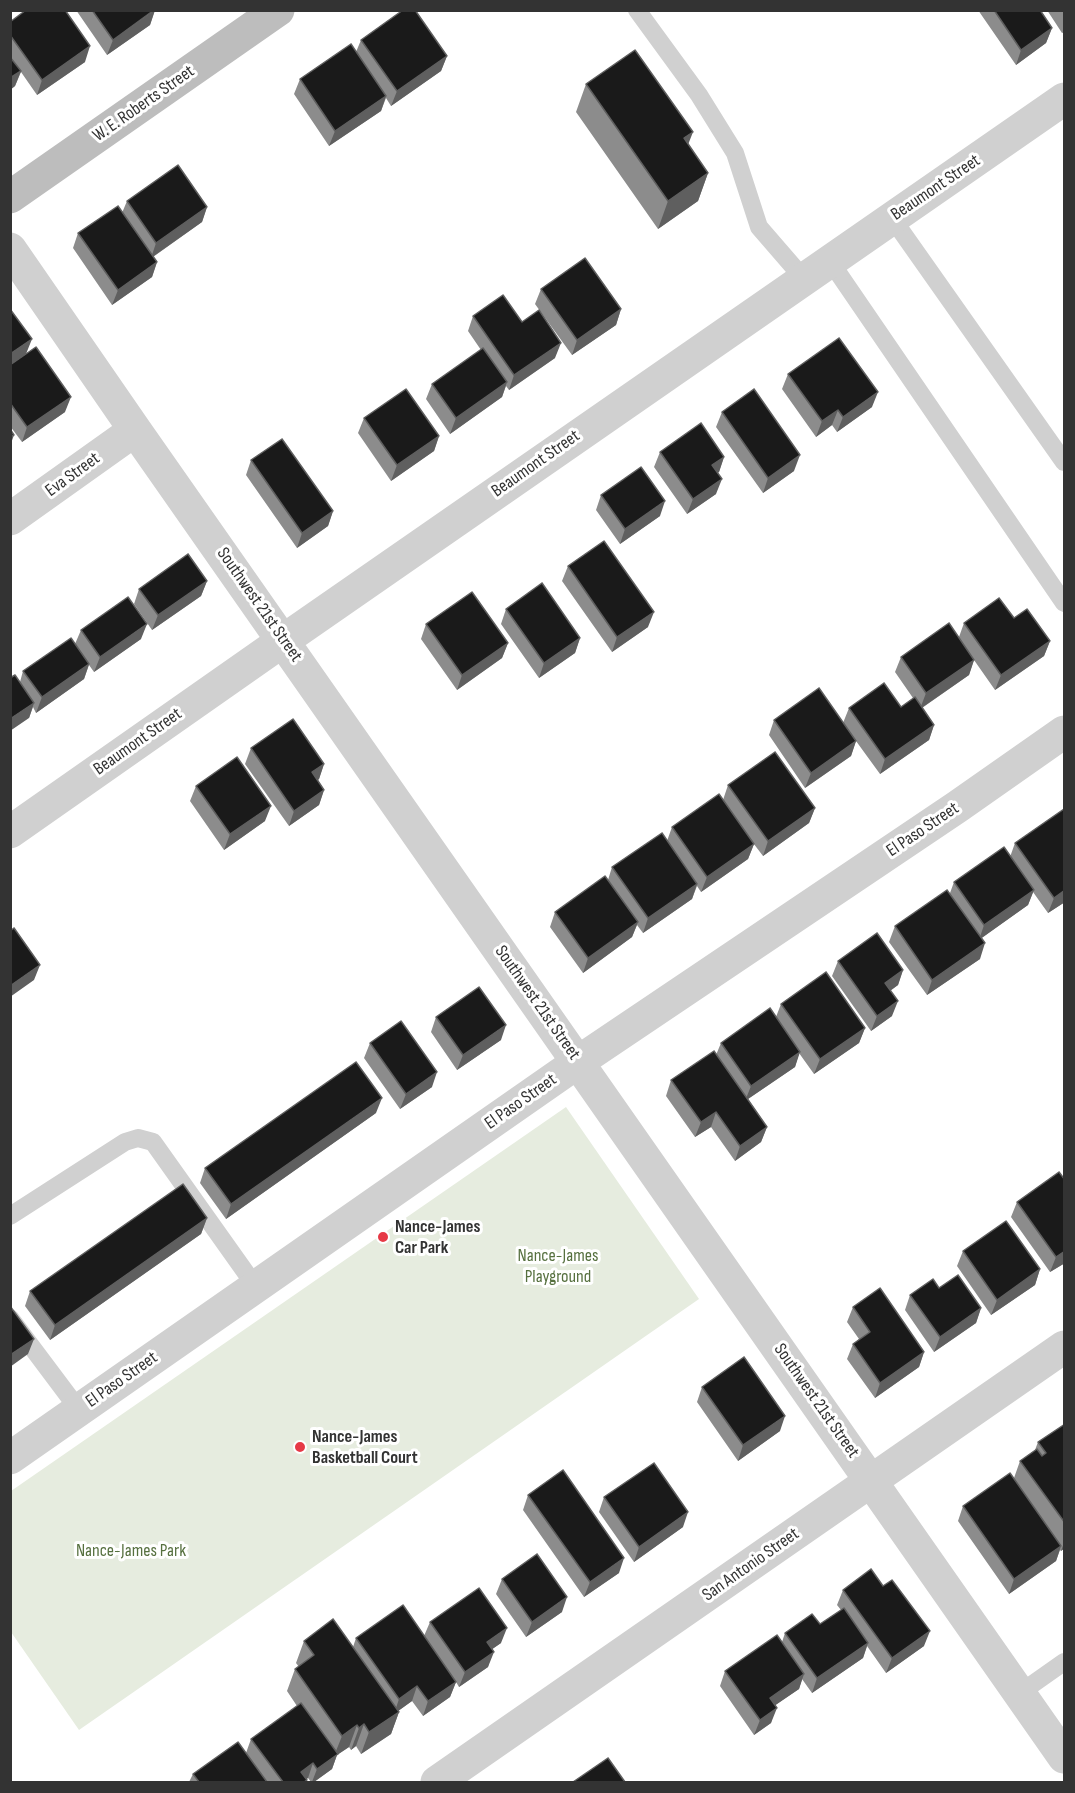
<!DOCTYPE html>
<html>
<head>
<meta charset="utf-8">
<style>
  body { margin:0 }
  #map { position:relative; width:1075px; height:1793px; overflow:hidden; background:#fff; font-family:"Sofia Sans Condensed",sans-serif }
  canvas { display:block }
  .frame { position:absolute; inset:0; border:12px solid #333; pointer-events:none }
</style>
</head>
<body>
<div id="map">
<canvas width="1075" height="1793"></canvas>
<div class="frame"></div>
</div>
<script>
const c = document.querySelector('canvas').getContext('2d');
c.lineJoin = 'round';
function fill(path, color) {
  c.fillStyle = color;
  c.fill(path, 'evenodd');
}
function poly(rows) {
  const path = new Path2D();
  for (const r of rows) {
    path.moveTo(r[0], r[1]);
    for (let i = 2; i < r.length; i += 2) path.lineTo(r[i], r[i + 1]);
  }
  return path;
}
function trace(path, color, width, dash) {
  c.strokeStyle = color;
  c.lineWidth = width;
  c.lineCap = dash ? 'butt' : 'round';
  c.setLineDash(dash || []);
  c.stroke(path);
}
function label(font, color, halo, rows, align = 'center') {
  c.font = font + ' "Sofia Sans Condensed",sans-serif';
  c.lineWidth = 6;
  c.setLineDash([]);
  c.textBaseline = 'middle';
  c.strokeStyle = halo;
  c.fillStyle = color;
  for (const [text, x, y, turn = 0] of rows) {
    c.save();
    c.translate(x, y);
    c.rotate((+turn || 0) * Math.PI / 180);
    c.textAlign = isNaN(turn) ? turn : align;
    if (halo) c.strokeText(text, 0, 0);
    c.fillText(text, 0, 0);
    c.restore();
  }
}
const green = poly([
  [566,1107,699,1299,79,1730,11,1632,11,1491]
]);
const lane = poly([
  [637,10,699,95,735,153,759,227,804,279],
  [892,218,1064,462],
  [830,261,1064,603],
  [10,1216,125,1142,138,1138,153,1142,256,1287],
  [10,1318,79,1410],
  [1020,1693,1064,1662]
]);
const street = poly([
  [10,249,135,430,1064,1757],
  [10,519,135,430],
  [10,832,284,640,1064,99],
  [10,1458,578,1062,957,807,1064,732],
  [437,1782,1064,1347]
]);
const secondary = poly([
  [10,197,278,10]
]);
const wall = poly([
  [76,10,155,10,150,25,107,55],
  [978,10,1040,10,1052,28,1046,43,1016,65],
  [1047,10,1065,10,1065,32,1062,33],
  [10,22,85,62,37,95,21,72,15,86,10,90],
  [361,40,447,56,441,71,391,106,386,98,381,111,329,146,294,94,300,79,356,52],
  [586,84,688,144,708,173,698,201,658,229,576,112],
  [127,201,207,207,202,222,153,257,157,262,152,277,112,305,73,248,78,233,122,213],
  [541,289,621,309,616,325,572,355,535,304],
  [473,316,522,322,555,358,509,390,506,386,502,397,450,434,426,399,432,384,481,350,468,331],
  [10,365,65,412,22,442,10,426],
  [788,374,872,407,837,432,832,425,816,437,782,389],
  [722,412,794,471,763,493,716,427],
  [364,418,439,436,434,451,391,481,358,433],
  [660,452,724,457,719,472,717,473,716,494,687,514,654,467],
  [251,460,333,511,328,526,297,548,246,475],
  [601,495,660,516,620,544,596,510],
  [568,566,648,627,612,652,562,581],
  [207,581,201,596,152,630,134,604,139,589],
  [506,609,580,638,575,653,539,678,501,624],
  [1014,618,1050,641,1044,656,995,690,974,660,969,675,922,708,934,725,929,740,880,774,856,741,851,756,805,788,769,735,774,720,843,723,849,708,901,707,913,698,895,672,901,657,959,637,964,623],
  [426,624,508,643,502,658,457,690,421,639],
  [81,630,141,639,94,672,89,665,84,679,36,713,33,707,29,718,20,682,23,671,75,644],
  [251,748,324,764,319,779,318,780,324,790,319,805,289,826,245,764],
  [728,785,815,808,809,823,763,856,744,831,754,844,748,859,701,892,697,886,692,899,643,933,637,925,632,937,583,973,550,927,555,912,608,880,612,867,667,841,672,827,723,800],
  [196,786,265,821,224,850,190,801],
  [1064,809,1065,902,1048,913,1033,892,1028,905,981,938,980,959,927,995,889,942,895,926,950,893,954,882,1010,857,1015,843],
  [838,961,903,970,898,985,890,991,892,1016,871,1031,832,976],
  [781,1004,865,1028,859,1043,814,1074,799,1053,795,1067,748,1099,767,1127,761,1142,735,1161,711,1127,695,1137,666,1096,671,1080,716,1055,721,1043,776,1017],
  [436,1017,501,1040,457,1070,431,1032],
  [370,1043,432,1087,400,1109,364,1058],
  [376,1113,226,1219,200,1183,205,1168],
  [1065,1180,1065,1263,1050,1272,1011,1217,1017,1202],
  [207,1218,201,1234,50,1340,25,1306,30,1291],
  [963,1251,1040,1269,1035,1285,991,1315,957,1266],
  [939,1288,981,1308,976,1323,934,1352,905,1310,910,1295],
  [853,1307,924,1352,919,1367,875,1398,847,1359,853,1344,859,1339,847,1322],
  [702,1387,780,1431,738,1461,697,1402],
  [1065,1424,1065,1548,1061,1551,1060,1550,1056,1561,1009,1594,958,1521,963,1506,1014,1478,1020,1461,1035,1450,1038,1442],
  [528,1495,619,1573,584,1597,523,1510],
  [604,1497,683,1527,634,1562,599,1512],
  [502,1579,562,1612,526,1637,496,1594],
  [843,1590,924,1646,886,1673,867,1646,863,1658,812,1693,802,1679,799,1689,775,1705,771,1723,754,1735,720,1686,725,1671,782,1642,785,1633,820,1624,841,1610,837,1605],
  [430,1622,501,1643,492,1649,488,1667,459,1687,456,1682,450,1697,423,1716,412,1701,398,1711,399,1712,391,1734,361,1754,356,1746,351,1750,349,1747,337,1755,332,1769,314,1782,311,1782,308,1778,306,1779,306,1782,189,1782,193,1774,246,1753,251,1739,297,1706,287,1691,295,1669,299,1667,296,1663,304,1641,353,1647,356,1638,424,1636]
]);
const shadedWall = poly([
  [155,10,150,25,107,55,113,40],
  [1052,28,1046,43,1016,65,1021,50],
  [90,46,85,62,37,95,42,80],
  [447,56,441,71,391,106,397,91],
  [21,71,15,86,10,90,10,78],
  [386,96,381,111,329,146,335,131],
  [693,132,682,160,684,138],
  [708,173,698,201,658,229,668,201],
  [207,207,202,222,151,258,156,243],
  [157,262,152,277,112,305,118,290],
  [621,309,616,325,572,355,577,340],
  [32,339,26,354,10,365,10,354],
  [561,343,555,358,509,390,514,375],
  [507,382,502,397,450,434,456,418],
  [878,392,872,407,837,432,843,417],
  [71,397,65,412,22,442,27,427],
  [838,410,832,425,816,437,822,421],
  [14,435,10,446,10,437],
  [439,436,434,451,391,481,397,465],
  [800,455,794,471,763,493,768,478],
  [724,457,719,472,707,480,712,465],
  [722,479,716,494,687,514,693,499],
  [665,501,660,516,620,544,625,529],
  [333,511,328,526,297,548,302,533],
  [207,581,201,596,152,630,158,615],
  [654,612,648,627,612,652,617,637],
  [147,624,141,639,94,672,100,657],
  [580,638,575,653,539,678,544,663],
  [1050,641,1044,656,995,690,1001,675],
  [508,643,502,658,457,690,462,675],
  [974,660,969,675,920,709,926,693],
  [89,664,84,679,36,713,42,697],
  [34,703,29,718,10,731,10,719],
  [934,725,929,740,880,774,885,759],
  [856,741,851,756,805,788,811,773],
  [324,764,319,779,307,787,312,772],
  [324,790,319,805,289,826,294,811],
  [271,806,265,821,224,850,230,834],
  [815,808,809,823,763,856,768,841],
  [754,844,748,859,701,892,707,877],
  [697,884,692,899,643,933,648,918],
  [1034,890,1028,905,979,940,984,925],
  [1065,890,1065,902,1048,913,1054,898],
  [638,922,632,937,583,973,588,958],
  [985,943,980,959,927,995,932,980],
  [40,965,34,980,10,997,10,986],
  [903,970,898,985,880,998,885,983],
  [898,1001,892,1016,871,1031,877,1016],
  [506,1025,501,1040,457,1070,463,1055],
  [865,1028,859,1043,814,1074,820,1059],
  [800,1052,795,1067,745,1101,751,1086],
  [437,1072,432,1087,400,1109,406,1094],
  [382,1098,376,1113,226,1219,231,1204],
  [716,1112,711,1127,695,1137,701,1122],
  [767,1127,761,1142,735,1161,740,1146],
  [207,1218,201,1234,50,1340,55,1325],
  [1065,1251,1065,1263,1050,1272,1056,1257],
  [1040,1269,1035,1285,991,1315,997,1300],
  [981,1308,976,1323,934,1352,940,1337],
  [34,1339,28,1354,10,1367,10,1355],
  [924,1352,919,1367,875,1398,880,1383],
  [785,1416,780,1431,738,1461,743,1445],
  [688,1512,683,1527,634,1562,639,1547],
  [1065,1540,1065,1548,1061,1551],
  [1061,1546,1056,1561,1009,1594,1014,1579],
  [624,1558,619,1573,584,1597,590,1582],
  [567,1597,562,1612,526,1637,532,1622],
  [507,1628,501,1643,481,1657,487,1642],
  [930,1631,924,1646,886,1673,892,1658],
  [868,1643,863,1658,812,1693,817,1678],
  [494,1652,488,1667,459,1687,465,1672],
  [804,1674,799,1689,764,1713,770,1698],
  [456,1682,450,1697,423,1716,428,1701],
  [417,1686,412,1701,394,1714,399,1699],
  [777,1708,771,1723,754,1735,760,1720],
  [399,1712,391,1734,361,1754,369,1732],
  [364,1724,356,1746,351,1750,359,1728],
  [357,1725,349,1747,337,1755,332,1769,314,1782,312,1782,317,1769,334,1756,342,1736],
  [313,1763,308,1778,302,1782,301,1772]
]);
const building = poly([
  [26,10,65,10,90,46,42,80,10,35,10,22,26,10],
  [92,10,154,10,113,40,92,10],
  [403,10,415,10,447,56,397,91,361,40,403,10],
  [994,10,1040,10,1052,28,1021,50,994,10],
  [351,44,386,96,335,131,300,79,351,44],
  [635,50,693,132,684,138,708,173,668,201,586,84,635,50],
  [10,57,21,71,10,78,10,57],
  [178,165,207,207,156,243,127,201,178,165],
  [118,206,157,262,118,290,78,233,118,206],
  [585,258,621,309,577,340,541,289,585,258],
  [503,295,522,322,539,310,561,343,514,375,473,316,503,295],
  [10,309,32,339,10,354,10,309],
  [839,338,878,392,843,417,838,410,822,421,788,374,839,338],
  [36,347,71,397,27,427,10,403,10,365,36,347],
  [483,348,507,382,456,418,432,384,483,348],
  [406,389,439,436,397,465,364,418,406,389],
  [754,389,800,455,768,478,722,412,754,389],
  [701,423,724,457,712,465,722,479,693,499,660,452,701,423],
  [10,429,14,435,10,437,10,429],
  [282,439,333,511,302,533,251,460,282,439],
  [641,467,665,501,625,529,601,495,641,467],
  [604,541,654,612,617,637,568,566,604,541],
  [188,554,207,581,158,615,139,589,188,554],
  [542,583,580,638,544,663,506,609,542,583],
  [472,592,508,643,462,675,426,624,472,592],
  [128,597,147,624,100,657,81,630,128,597],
  [999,598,1014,618,1027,609,1050,641,1001,675,964,623,999,598],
  [949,623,974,660,926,693,901,657,949,623],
  [71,638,89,664,42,697,23,671,71,638],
  [15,675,34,703,10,719,10,678,15,675],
  [884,683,901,707,915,697,934,725,885,759,849,708,884,683],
  [819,688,856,741,811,773,774,720,819,688],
  [293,719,324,764,312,772,324,790,294,811,251,748,293,719],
  [775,752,815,808,768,841,728,785,775,752],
  [237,757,271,806,230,834,196,786,237,757],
  [719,794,754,844,707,877,672,827,719,794],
  [1064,809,1065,890,1054,898,1015,843,1064,809],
  [662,833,697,884,648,918,612,867,662,833],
  [1004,847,1034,890,984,925,954,882,1004,847],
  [605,876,638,922,588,958,555,912,605,876],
  [947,890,985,943,932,980,895,926,947,890],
  [14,928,40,965,10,986,10,931,14,928],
  [877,933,903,970,885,983,898,1001,877,1016,838,961,877,933],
  [826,972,865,1028,820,1059,781,1004,826,972],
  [479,987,506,1025,463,1055,436,1017,479,987],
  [770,1008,800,1052,751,1086,721,1043,770,1008],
  [401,1021,437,1072,406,1094,370,1043,401,1021],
  [714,1051,767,1127,740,1146,716,1112,701,1122,671,1080,714,1051],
  [356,1062,382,1098,231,1204,205,1168,356,1062],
  [1059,1172,1065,1180,1065,1251,1056,1257,1017,1202,1059,1172],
  [183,1184,207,1218,55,1325,30,1291,183,1184],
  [1006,1221,1040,1269,997,1300,963,1251,1006,1221],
  [958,1275,981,1308,940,1337,910,1295,933,1279,939,1288,958,1275],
  [880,1288,924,1352,880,1383,853,1344,870,1332,853,1307,880,1288],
  [10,1306,34,1339,10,1355,10,1306],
  [744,1357,785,1416,743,1445,702,1387,744,1357],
  [1065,1424,1065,1523,1020,1461,1037,1449,1042,1456,1046,1453,1038,1442,1065,1424],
  [654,1463,688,1512,639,1547,604,1497,654,1463],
  [563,1470,624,1558,590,1582,528,1495,563,1470],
  [1010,1473,1061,1546,1014,1579,963,1506,1010,1473],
  [537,1554,567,1597,532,1622,502,1579,537,1554],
  [871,1569,883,1586,892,1580,930,1631,892,1658,843,1590,871,1569],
  [479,1588,507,1628,487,1642,494,1652,465,1672,430,1622,479,1588],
  [403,1605,456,1682,428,1701,417,1686,399,1699,356,1638,403,1605],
  [844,1608,868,1643,817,1678,785,1633,812,1614,820,1624,844,1608],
  [333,1619,399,1712,369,1732,364,1724,359,1728,357,1725,342,1736,295,1669,314,1655,304,1641,333,1619],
  [777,1635,804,1674,770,1698,777,1708,760,1720,725,1671,777,1635],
  [301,1703,338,1754,317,1769,313,1763,301,1772,307,1780,304,1782,283,1782,251,1739,301,1703],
  [238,1742,267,1782,199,1782,193,1774,238,1742],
  [608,1758,625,1782,573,1782,608,1758]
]);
const markers = [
  [383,1237,6,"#e63946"],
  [300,1447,6,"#e63946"]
];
const streetNames = [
  ["W. E. Roberts Street",144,104,-35],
  ["Beaumont Street",936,188,-34],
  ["Beaumont Street",536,464,-35],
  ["Eva Street",73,475,-36],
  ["Southwest 21st Street",259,605,55],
  ["Beaumont Street",138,742,-35],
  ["El Paso Street",923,830,-34],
  ["Southwest 21st Street",537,1003,55],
  ["El Paso Street",521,1102,-35],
  ["El Paso Street",122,1380,-35],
  ["Southwest 21st Street",816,1401,55],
  ["San Antonio Street",751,1565,-35]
];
const poiNames = [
  ["Nance-James",395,1227],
  ["Car Park",395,1248],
  ["Nance-James",312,1437],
  ["Basketball Court",312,1458]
];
const parkNames = [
  ["Nance-James",558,1256],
  ["Playground",558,1277],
  ["Nance-James Park",131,1551]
];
fill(green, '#e6ecdf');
trace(lane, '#d0d0d0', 18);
trace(street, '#d0d0d0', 33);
trace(secondary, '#bdbdbd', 33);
fill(wall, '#8c8c8c');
fill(shadedWall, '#5f5f5f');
fill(building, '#1a1a1a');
trace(building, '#5f5f5f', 1.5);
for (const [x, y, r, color] of markers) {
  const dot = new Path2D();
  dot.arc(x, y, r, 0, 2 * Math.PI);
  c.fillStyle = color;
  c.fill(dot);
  trace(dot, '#fff', 2);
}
label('18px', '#333', '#fff', streetNames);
label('bold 18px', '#333', '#fff', poiNames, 'left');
label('18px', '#56703f', '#fff', parkNames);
</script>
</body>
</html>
